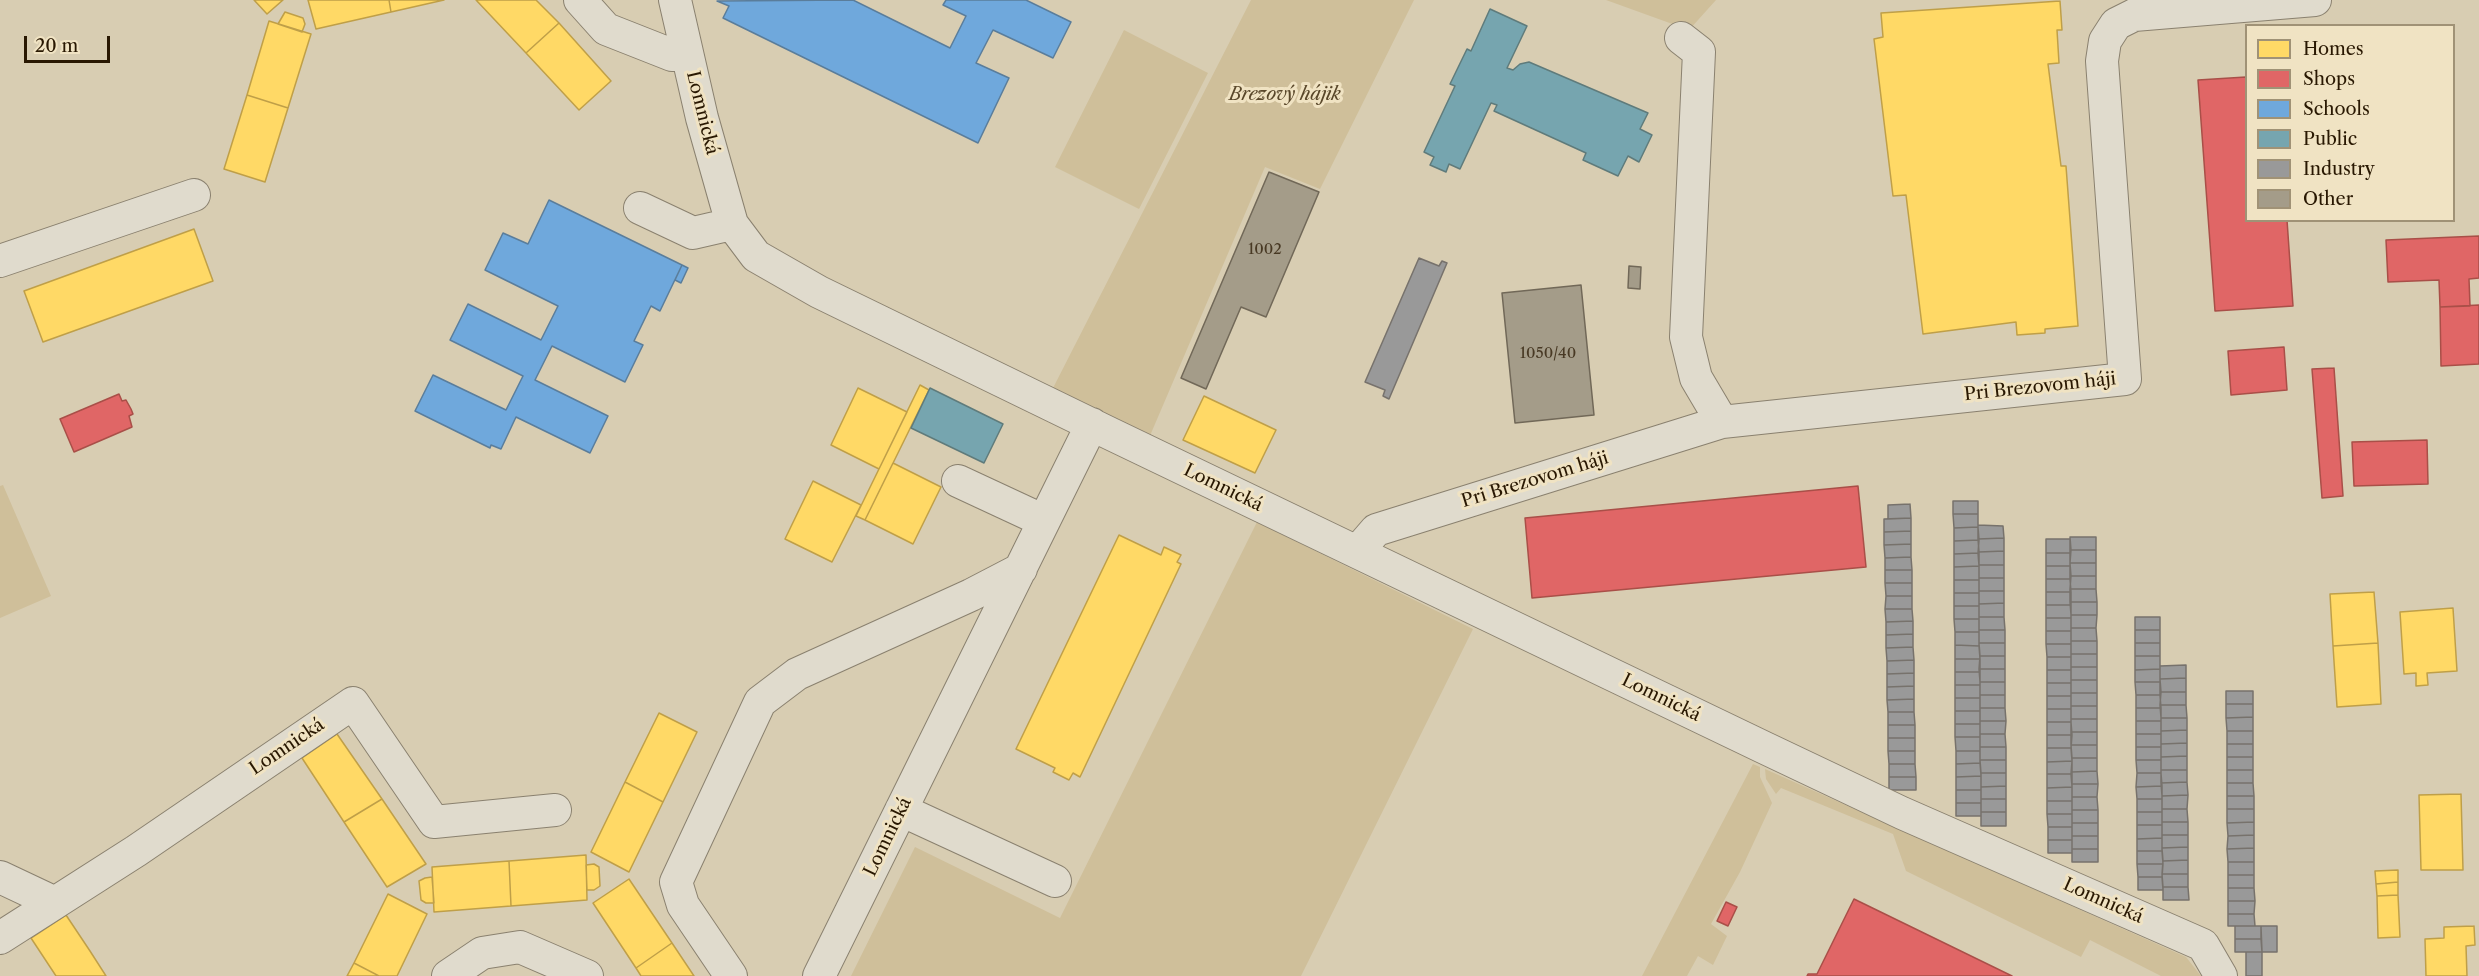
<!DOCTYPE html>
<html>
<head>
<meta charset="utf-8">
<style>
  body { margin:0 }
  #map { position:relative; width:2479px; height:976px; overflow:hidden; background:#d8cdb2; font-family:"Libre Caslon Text",serif }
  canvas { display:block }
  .legend { position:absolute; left:2245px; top:24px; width:210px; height:198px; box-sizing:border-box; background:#f0e3c3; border:2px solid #a09276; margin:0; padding:8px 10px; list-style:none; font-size:18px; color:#291802 }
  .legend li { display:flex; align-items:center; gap:12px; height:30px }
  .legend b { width:30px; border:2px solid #a09276 }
  .scale { position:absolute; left:24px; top:36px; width:86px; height:27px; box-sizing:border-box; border:3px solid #291802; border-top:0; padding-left:8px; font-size:18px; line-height:21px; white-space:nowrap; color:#291802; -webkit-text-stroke:4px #f0e3c3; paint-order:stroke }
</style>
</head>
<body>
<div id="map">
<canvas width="2479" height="976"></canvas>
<ul class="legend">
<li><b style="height:16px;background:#ffd966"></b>Homes</li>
<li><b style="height:16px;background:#e06666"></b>Shops</li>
<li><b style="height:16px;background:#6fa8dc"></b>Schools</li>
<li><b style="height:16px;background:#76a5af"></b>Public</li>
<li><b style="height:16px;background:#999"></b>Industry</li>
<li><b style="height:16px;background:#a49c89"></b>Other</li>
</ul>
<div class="scale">20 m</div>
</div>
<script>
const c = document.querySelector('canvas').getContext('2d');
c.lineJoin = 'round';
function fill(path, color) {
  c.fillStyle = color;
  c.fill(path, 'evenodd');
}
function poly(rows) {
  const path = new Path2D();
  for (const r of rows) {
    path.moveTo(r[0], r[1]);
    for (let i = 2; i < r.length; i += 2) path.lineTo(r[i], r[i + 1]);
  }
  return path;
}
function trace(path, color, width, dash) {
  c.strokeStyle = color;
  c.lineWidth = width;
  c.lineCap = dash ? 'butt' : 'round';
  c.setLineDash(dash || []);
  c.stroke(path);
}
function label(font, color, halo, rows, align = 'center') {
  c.font = font + ' "Libre Caslon Text",serif';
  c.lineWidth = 6;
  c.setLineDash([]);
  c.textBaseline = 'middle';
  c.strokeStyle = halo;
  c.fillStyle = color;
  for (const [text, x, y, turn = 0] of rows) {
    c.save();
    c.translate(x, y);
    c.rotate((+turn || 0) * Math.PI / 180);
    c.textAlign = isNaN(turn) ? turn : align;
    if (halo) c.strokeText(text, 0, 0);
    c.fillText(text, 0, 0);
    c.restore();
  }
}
const green = poly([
  [1251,0,1414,0,1320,189,1265,167,1149,438,1052,390],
  [1606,0,1716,0,1689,30],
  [1124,30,1208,73,1139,209,1055,167],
  [3,485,51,596,0,618,0,486],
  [1257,522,1473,629,1301,976,851,976,915,847,1060,918],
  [1753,764,1760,767,1760,777,1772,803,1740,872,1711,924,1727,936,1713,965,1698,956,1687,976,1642,976],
  [1765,769,2186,957,2201,976,2161,976,2090,940,2081,957,1906,871,1893,834,1781,788,1776,794,1766,779]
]);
const homes = poly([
  [254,0,283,0,267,14,254,0],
  [308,0,389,0,391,12,316,29,308,0],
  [389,0,444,0,391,12,389,0],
  [476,0,536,0,559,23,526,53,476,0],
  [2060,1,2062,30,2057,30,2059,63,2048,64,2061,166,2066,166,2078,326,2045,329,2045,333,2017,335,2016,322,1923,334,1906,195,1893,196,1874,39,1883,37,1881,13,2060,1],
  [285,12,303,18,305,24,302,32,278,24,285,12],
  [269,21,311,34,288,108,247,95,269,21],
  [559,23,611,81,579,110,526,53,559,23],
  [247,95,288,108,265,182,224,169,247,95],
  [194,229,213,281,43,342,24,291,194,229],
  [920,385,929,390,865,520,856,516,920,385],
  [858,388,907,412,879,469,831,445,858,388],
  [1204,396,1276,430,1255,473,1183,440,1204,396],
  [893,463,941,487,913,544,865,520,893,463],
  [813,481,861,505,832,562,785,539,813,481],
  [1119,535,1161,555,1164,547,1181,555,1177,562,1181,564,1080,777,1073,773,1069,780,1053,772,1055,768,1016,749,1119,535],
  [2374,592,2378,643,2333,646,2330,594,2374,592],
  [2453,608,2457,671,2427,673,2428,685,2416,686,2416,673,2404,674,2400,612,2453,608],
  [2378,643,2381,704,2337,707,2333,646,2378,643],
  [659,713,697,732,663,802,625,782,659,713],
  [337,734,382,799,344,822,302,758,337,734],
  [625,782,663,802,629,872,591,852,625,782],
  [2461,794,2463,870,2421,870,2419,795,2461,794],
  [382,799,426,864,387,887,344,822,382,799],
  [586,855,587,900,511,906,509,861,586,855],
  [509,861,511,906,434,912,432,867,509,861],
  [594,864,599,867,600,886,594,890,587,890,586,865,594,864],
  [2398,870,2398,882,2376,884,2375,871,2398,870],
  [432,877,434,903,426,903,421,900,419,881,425,878,432,877],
  [629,879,672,943,636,968,593,903,629,879],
  [2398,882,2398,895,2377,896,2376,884,2398,882],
  [388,894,427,914,397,976,379,976,354,963,388,894],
  [2398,895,2400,937,2378,938,2377,896,2398,895],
  [66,915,90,951,106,976,56,976,31,938,66,915],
  [2474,926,2475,945,2466,946,2467,976,2426,976,2425,939,2444,938,2444,927,2474,926],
  [672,943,694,976,641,976,636,968,672,943],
  [354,963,379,976,347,976,354,963]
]);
const shops = poly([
  [2246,77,2246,220,2287,220,2293,306,2215,311,2198,80,2246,77],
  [2479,236,2479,278,2469,279,2470,306,2440,307,2439,280,2388,282,2386,240,2479,236],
  [2479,305,2479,364,2441,366,2440,307,2479,305],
  [2284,347,2287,390,2231,395,2228,351,2284,347],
  [2334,368,2343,496,2322,498,2312,369,2334,368],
  [119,394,122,401,126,400,131,409,133,414,129,416,132,427,74,452,60,419,119,394],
  [2427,440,2428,484,2354,486,2352,442,2427,440],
  [1858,486,1866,567,1532,598,1525,518,1858,486],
  [1854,899,2012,976,1807,976,1808,974,1817,974,1854,899],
  [1726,902,1737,907,1728,926,1717,921,1726,902]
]);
const schools = poly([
  [853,0,950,48,966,16,943,5,946,0,1026,0,1071,22,1053,58,993,30,976,63,1009,78,978,143,723,18,729,6,717,1,853,0],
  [549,200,682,265,660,311,651,306,634,341,643,345,625,382,552,346,535,380,608,416,590,453,516,417,501,449,491,445,490,448,415,411,433,375,506,410,523,376,450,340,468,304,541,340,558,306,485,270,503,233,528,244,549,200],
  [682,265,688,268,681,283,675,280,682,265]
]);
const public = poly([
  [1490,9,1527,26,1507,68,1513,70,1520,64,1529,62,1648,113,1640,129,1652,135,1639,162,1628,156,1618,176,1583,160,1586,153,1494,111,1497,105,1491,103,1460,169,1449,164,1446,172,1430,165,1434,157,1424,152,1455,86,1450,84,1467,49,1471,51,1490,9],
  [930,388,1003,424,984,463,911,428,930,388]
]);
const industry = poly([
  [1419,258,1439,266,1442,261,1447,263,1389,399,1383,396,1385,390,1365,382,1419,258],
  [1953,501,1978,501,1978,514,1953,514,1953,501],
  [1910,504,1911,518,1888,519,1888,505,1910,504],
  [1953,514,1978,514,1978,527,1954,528,1953,514],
  [1911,518,1911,531,1884,532,1884,519,1911,518],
  [1978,525,2003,526,2004,538,1978,539,1978,525],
  [1978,527,1979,540,1954,541,1954,528,1978,527],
  [1911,531,1911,544,1884,545,1884,532,1911,531],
  [2070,537,2096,537,2096,550,2071,550,2070,537],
  [2004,538,2004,551,1979,552,1978,539,2004,538],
  [2046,539,2070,539,2070,553,2046,553,2046,539],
  [1979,540,1978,553,1954,554,1954,541,1979,540],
  [1911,544,1911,557,1885,558,1884,545,1911,544],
  [2071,550,2096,550,2096,563,2070,563,2071,550],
  [2004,551,2004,565,1979,565,1979,552,2004,551],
  [1978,553,1979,566,1954,567,1954,554,1978,553],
  [2046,553,2070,553,2070,566,2046,566,2046,553],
  [1911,557,1912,570,1885,570,1885,558,1911,557],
  [2070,563,2096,563,2096,576,2071,576,2070,563],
  [1979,565,2004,565,2004,578,1979,578,1979,565],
  [1979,566,1979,580,1954,580,1954,567,1979,566],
  [2046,566,2070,566,2070,579,2046,579,2046,566],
  [1885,570,1912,570,1912,583,1885,583,1885,570],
  [2071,576,2096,576,2096,589,2070,589,2071,576],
  [1979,578,2004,578,2004,591,1979,591,1979,578],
  [2046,579,2070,579,2071,592,2046,592,2046,579],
  [1954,580,1979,580,1979,593,1954,593,1954,580],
  [1885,583,1912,583,1912,596,1886,596,1885,583],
  [2070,589,2096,589,2097,602,2070,602,2070,589],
  [1979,591,2004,591,2004,603,1979,604,1979,591],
  [2046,592,2071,592,2071,605,2046,605,2046,592],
  [1954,593,1979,593,1979,606,1954,606,1954,593],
  [1886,596,1912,596,1912,609,1885,609,1886,596],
  [2070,602,2097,602,2097,615,2071,615,2070,602],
  [2004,603,2004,617,1979,617,1979,604,2004,603],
  [2046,605,2071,605,2071,618,2046,618,2046,605],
  [1954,606,1979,606,1979,619,1954,619,1954,606],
  [1885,609,1912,609,1913,621,1886,622,1885,609],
  [2071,615,2097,615,2096,628,2071,628,2071,615],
  [1979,617,2004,617,2005,630,1979,630,1979,617],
  [2135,617,2160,617,2160,630,2135,630,2135,617],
  [2046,618,2071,618,2071,631,2046,631,2046,618],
  [1954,619,1979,619,1979,632,1955,632,1954,619],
  [1913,621,1913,634,1886,635,1886,622,1913,621],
  [2071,628,2096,628,2097,641,2071,641,2071,628],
  [1979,630,2005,630,2005,643,1979,643,1979,630],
  [2135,630,2160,630,2160,643,2135,643,2135,630],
  [2046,631,2071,631,2071,644,2046,644,2046,631],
  [1955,632,1979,632,1979,646,1955,645,1955,632],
  [1913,634,1913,647,1886,648,1886,635,1913,634],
  [2071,641,2097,641,2097,654,2071,654,2071,641],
  [1979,643,2005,643,2005,656,1980,656,1979,643],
  [2135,643,2160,643,2160,656,2135,656,2135,643],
  [2046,644,2071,644,2071,657,2047,657,2046,644],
  [1955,645,1979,646,1980,659,1955,659,1955,645],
  [1913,647,1914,660,1887,661,1886,648,1913,647],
  [2071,654,2097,654,2097,667,2071,667,2071,654],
  [1980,656,2005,656,2005,669,1979,669,1980,656],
  [2135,656,2160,656,2160,669,2135,670,2135,656],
  [2047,657,2071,657,2071,670,2047,670,2047,657],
  [1955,659,1980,659,1980,672,1955,672,1955,659],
  [1914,660,1914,673,1887,674,1887,661,1914,660],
  [2186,665,2186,678,2160,679,2160,666,2186,665],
  [2071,667,2097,667,2097,680,2071,680,2071,667],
  [1979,669,2005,669,2005,682,1980,682,1979,669],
  [2160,669,2160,682,2135,682,2135,670,2160,669],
  [2047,670,2071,670,2071,683,2047,683,2047,670],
  [1955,672,1980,672,1980,685,1955,685,1955,672],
  [1914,673,1914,686,1887,687,1887,674,1914,673],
  [2186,678,2186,692,2161,692,2160,679,2186,678],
  [2071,680,2097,680,2097,693,2071,693,2071,680],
  [1980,682,2005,682,2005,695,1980,695,1980,682],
  [2135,682,2160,682,2160,695,2136,695,2135,682],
  [2047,683,2071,683,2071,696,2047,696,2047,683],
  [1955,685,1980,685,1980,698,1955,698,1955,685],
  [1914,686,1914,699,1887,700,1887,687,1914,686],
  [2226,691,2253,691,2253,704,2226,704,2226,691],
  [2161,692,2186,692,2186,705,2160,705,2161,692],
  [2071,693,2097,693,2097,706,2071,706,2071,693],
  [1980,695,2005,695,2005,708,1980,708,1980,695],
  [2136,695,2160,695,2161,708,2136,708,2136,695],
  [2047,696,2071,696,2071,709,2047,709,2047,696],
  [1955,698,1980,698,1980,711,1955,711,1955,698],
  [1914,699,1914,712,1888,712,1887,700,1914,699],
  [2226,704,2253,704,2253,717,2226,718,2226,704],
  [2160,705,2186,705,2187,718,2161,718,2160,705],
  [2071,706,2097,706,2097,719,2071,719,2071,706],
  [1980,708,2005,708,2006,721,1980,721,1980,708],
  [2136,708,2161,708,2161,721,2136,721,2136,708],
  [2047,709,2071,709,2071,722,2047,722,2047,709],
  [1955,711,1980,711,1980,724,1955,724,1955,711],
  [1888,712,1914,712,1915,725,1888,725,1888,712],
  [2253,717,2253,731,2227,731,2226,718,2253,717],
  [2161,718,2187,718,2187,730,2161,731,2161,718],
  [2071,719,2097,719,2097,732,2071,732,2071,719],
  [1980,721,2006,721,2005,734,1980,734,1980,721],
  [2136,721,2161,721,2161,734,2136,734,2136,721],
  [2047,722,2071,722,2072,735,2047,735,2047,722],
  [1955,724,1980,724,1980,737,1955,737,1955,724],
  [1888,725,1915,725,1915,738,1888,738,1888,725],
  [2187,730,2187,743,2161,744,2161,731,2187,730],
  [2227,731,2253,731,2253,744,2227,744,2227,731],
  [2071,732,2097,732,2097,745,2071,745,2071,732],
  [1980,734,2005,734,2006,747,1980,747,1980,734],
  [2136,734,2161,734,2161,747,2136,747,2136,734],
  [2047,735,2072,735,2071,748,2047,748,2047,735],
  [1955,737,1980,737,1980,751,1956,751,1955,737],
  [1888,738,1915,738,1915,751,1888,751,1888,738],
  [2187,743,2187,756,2161,757,2161,744,2187,743],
  [2227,744,2253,744,2253,757,2227,757,2227,744],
  [2071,745,2097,745,2097,758,2072,758,2071,745],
  [1980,747,2006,747,2006,760,1980,760,1980,747],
  [2136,747,2161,747,2161,760,2136,760,2136,747],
  [2047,748,2071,748,2072,761,2047,762,2047,748],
  [1888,751,1915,751,1915,764,1889,764,1888,751],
  [1956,751,1980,751,1980,763,1956,764,1956,751],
  [2187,756,2187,770,2161,770,2161,757,2187,756],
  [2227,757,2253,757,2253,770,2227,770,2227,757],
  [2072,758,2097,758,2097,771,2072,772,2072,758],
  [1980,760,2006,760,2006,773,1981,773,1980,760],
  [2136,760,2161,760,2161,773,2137,773,2136,760],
  [2072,761,2071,774,2047,774,2047,762,2072,761],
  [1980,763,1981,776,1956,777,1956,764,1980,763],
  [1889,764,1915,764,1916,777,1889,777,1889,764],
  [2161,770,2187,770,2187,782,2161,783,2161,770],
  [2227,770,2253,770,2253,783,2227,783,2227,770],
  [2097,771,2098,784,2072,784,2072,772,2097,771],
  [1981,773,2006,773,2006,786,1981,787,1981,773],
  [2137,773,2161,773,2162,786,2136,787,2137,773],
  [2047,774,2071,774,2072,787,2047,788,2047,774],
  [1981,776,1981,790,1956,790,1956,777,1981,776],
  [1889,777,1916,777,1916,790,1889,790,1889,777],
  [2187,782,2188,795,2162,796,2161,783,2187,782],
  [2227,783,2253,783,2254,796,2227,796,2227,783],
  [2072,784,2098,784,2097,797,2072,797,2072,784],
  [2006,786,2006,799,1981,799,1981,787,2006,786],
  [2162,786,2162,799,2137,799,2136,787,2162,786],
  [2072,787,2072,801,2047,801,2047,788,2072,787],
  [1956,790,1981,790,1981,803,1956,803,1956,790],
  [2188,795,2187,809,2162,809,2162,796,2188,795],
  [2227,796,2254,796,2254,809,2227,809,2227,796],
  [2072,797,2097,797,2098,810,2072,810,2072,797],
  [1981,799,2006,799,2006,812,1981,812,1981,799],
  [2137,799,2162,799,2162,812,2137,812,2137,799],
  [2047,801,2072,801,2072,814,2047,814,2047,801],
  [1956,803,1981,803,1981,816,1956,816,1956,803],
  [2162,809,2187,809,2188,822,2162,822,2162,809],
  [2227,809,2254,809,2254,822,2227,823,2227,809],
  [2072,810,2098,810,2098,823,2072,823,2072,810],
  [1981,812,2006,812,2006,826,1981,826,1981,812],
  [2137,812,2162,812,2162,825,2137,825,2137,812],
  [2047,814,2072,814,2072,827,2048,827,2047,814],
  [2162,822,2188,822,2188,835,2162,835,2162,822],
  [2254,822,2254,835,2228,836,2227,823,2254,822],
  [2072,823,2098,823,2098,836,2072,836,2072,823],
  [2137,825,2162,825,2162,838,2137,839,2137,825],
  [2048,827,2072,827,2072,840,2048,840,2048,827],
  [2162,835,2188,835,2188,847,2162,848,2162,835],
  [2254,835,2254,848,2227,849,2228,836,2254,835],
  [2072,836,2098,836,2098,849,2072,849,2072,836],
  [2162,838,2162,851,2137,851,2137,839,2162,838],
  [2048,840,2072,840,2072,853,2048,853,2048,840],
  [2188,847,2188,860,2163,861,2162,848,2188,847],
  [2254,848,2254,862,2228,862,2227,849,2254,848],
  [2072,849,2098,849,2098,862,2072,862,2072,849],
  [2137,851,2162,851,2163,864,2137,864,2137,851],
  [2188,860,2188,874,2162,874,2163,861,2188,860],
  [2228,862,2254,862,2254,875,2228,875,2228,862],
  [2137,864,2163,864,2162,877,2138,877,2137,864],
  [2162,874,2188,874,2188,887,2163,887,2162,874],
  [2228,875,2254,875,2254,888,2228,888,2228,875],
  [2138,877,2162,877,2163,890,2138,890,2138,877],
  [2163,887,2188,887,2189,900,2163,900,2163,887],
  [2228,888,2254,888,2255,901,2228,901,2228,888],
  [2228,901,2255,901,2254,914,2228,914,2228,901],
  [2228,914,2254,914,2255,926,2228,926,2228,914],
  [2235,926,2261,926,2261,939,2235,939,2235,926],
  [2261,926,2277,926,2277,952,2262,952,2261,926],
  [2235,939,2261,939,2262,952,2235,952,2235,939],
  [2246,952,2262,952,2262,976,2246,976,2246,952]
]);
const building = poly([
  [1269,172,1319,192,1266,317,1241,307,1206,389,1181,378,1269,172],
  [1629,266,1641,267,1640,289,1628,288,1629,266],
  [1581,285,1594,415,1515,423,1502,293,1581,285]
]);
const street = poly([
  [580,0,606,29,672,55,687,54],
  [675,0,702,118,732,224,756,256,819,292,1111,434,1765,748,1902,813,2203,945,2221,976],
  [640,208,693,233,732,224],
  [0,261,194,195],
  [1722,422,2125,379,2102,61,2105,41,2116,24,2134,15,2315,0],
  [958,481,1044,521],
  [1357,552,1376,530,1722,422,1696,378,1686,337,1699,52,1681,38],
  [901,810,1055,881],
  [0,877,53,902],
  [0,938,136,851,353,703,434,822,555,810],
  [448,976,482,953,520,947,587,976],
  [731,976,683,905,676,882,760,702,797,674,971,595,1021,569],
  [819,976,1092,424]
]);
const numberNames = [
  ["1002",1265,250],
  ["1050/40",1548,354]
];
const parkNames = [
  ["Brezový hájik",1285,95]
];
const streetNames = [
  ["Lomnická",702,113,76],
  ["Pri Brezovom háji",2040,387,-6],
  ["Pri Brezovom háji",1535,480,-17],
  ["Lomnická",1223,488,26],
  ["Lomnická",1661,698,26],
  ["Lomnická",287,747,-34],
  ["Lomnická",888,837,-64],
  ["Lomnická",2103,901,24]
];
fill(green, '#cfbf9a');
fill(homes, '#ffd966');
trace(homes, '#bf9f48', 1.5);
fill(shops, '#e06666');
trace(shops, '#a94f48', 1.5);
fill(schools, '#6fa8dc');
trace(schools, '#5a7d9b', 1.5);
fill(public, '#76a5af');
trace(public, '#5f7b7b', 1.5);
fill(industry, '#999');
trace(industry, '#77726c', 1.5);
fill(building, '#a49c89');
trace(building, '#716858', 1.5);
trace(street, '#8a816f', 34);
trace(street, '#e0dbcd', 32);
label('15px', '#483924', null, numberNames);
label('italic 18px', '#59472a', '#f0e3c3', parkNames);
label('18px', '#291802', '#f0e3c3', streetNames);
</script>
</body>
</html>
